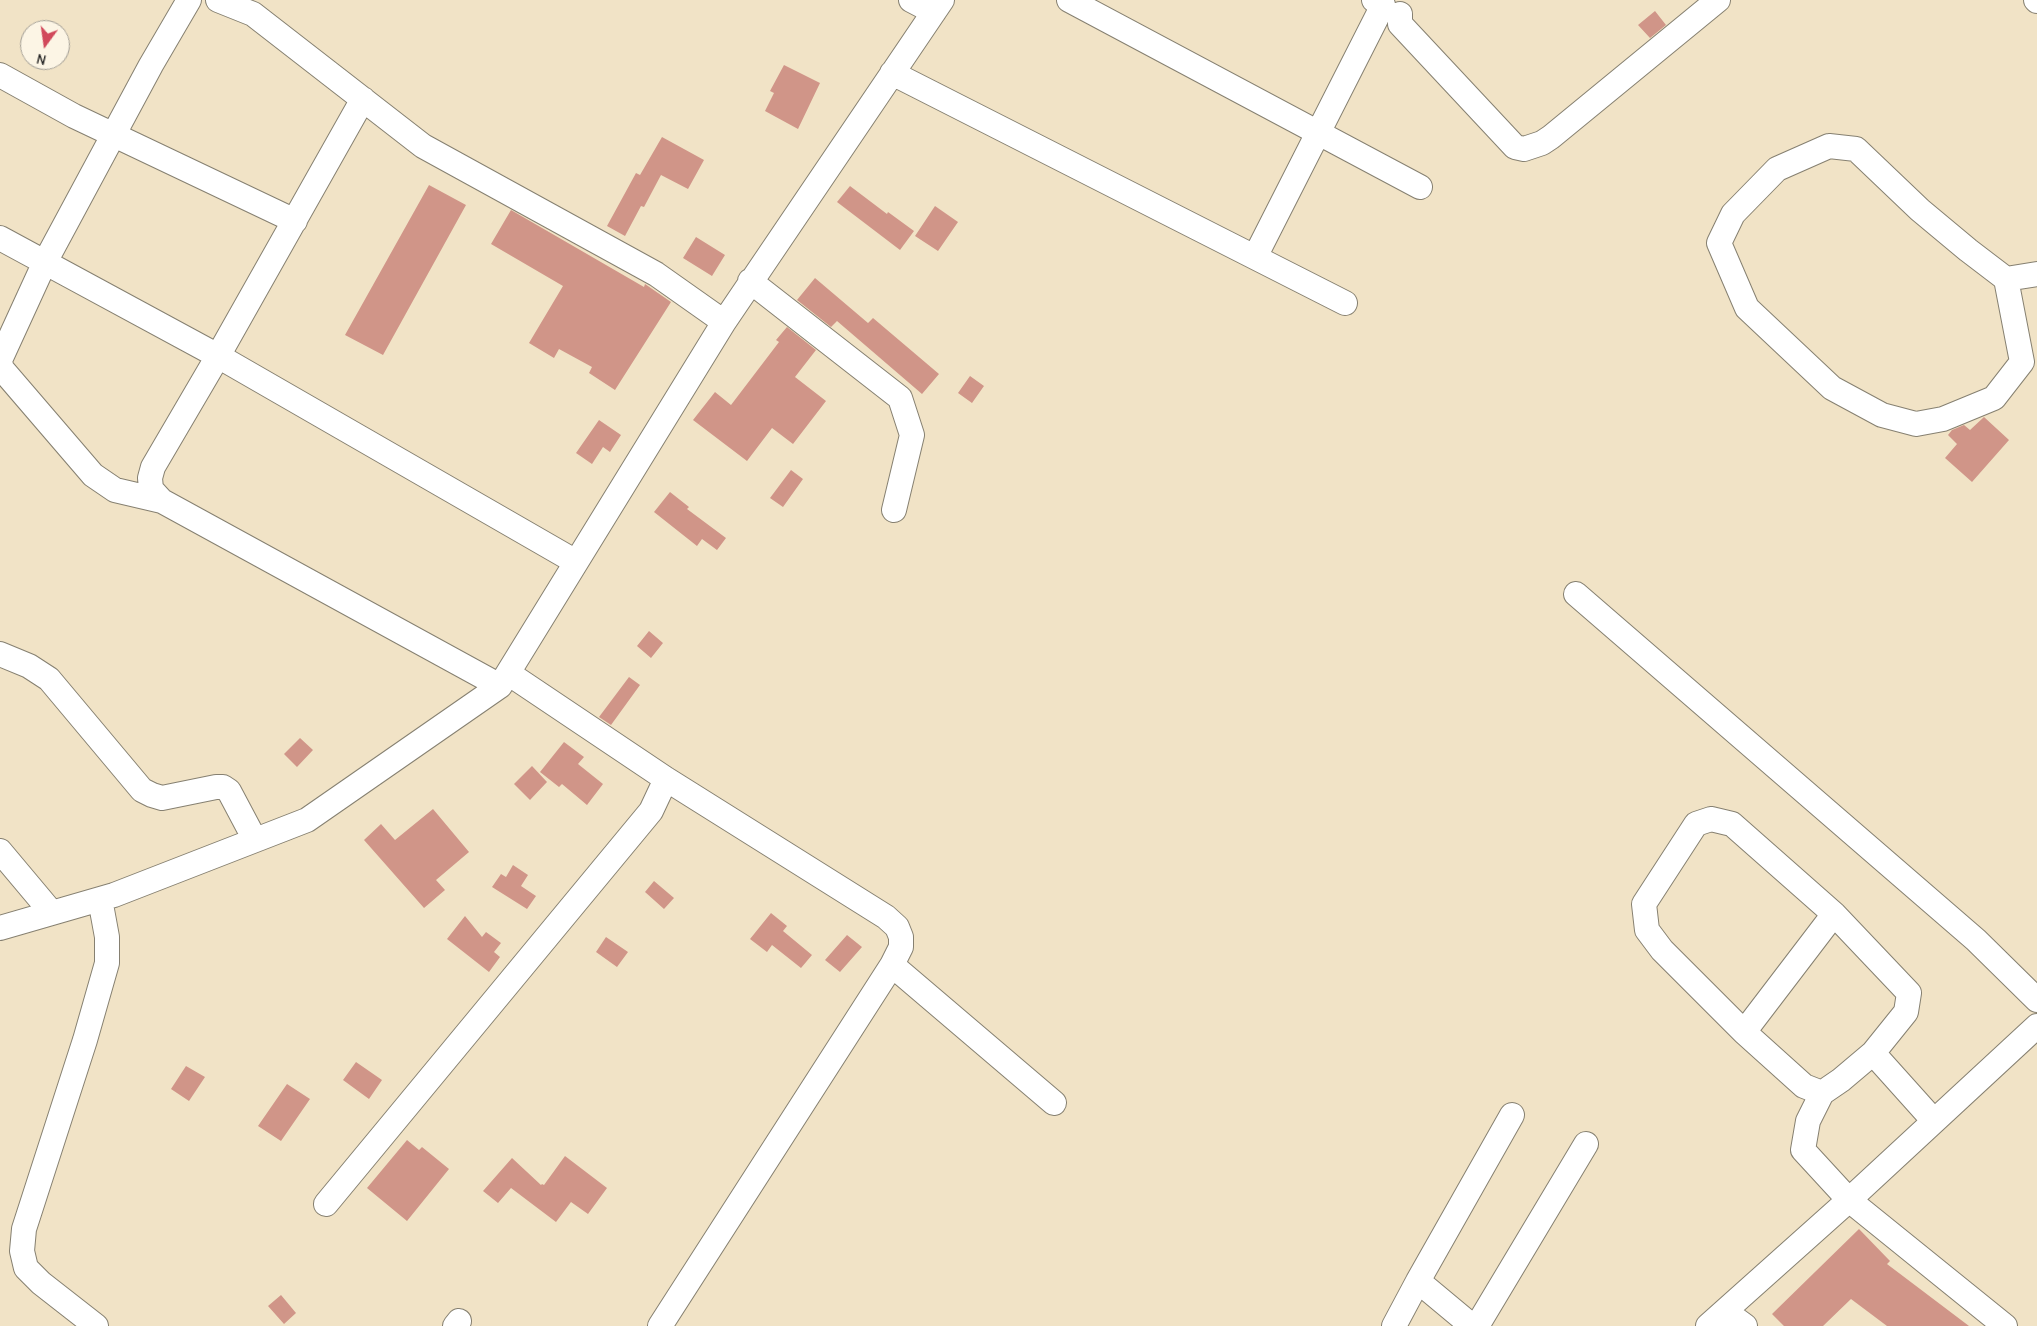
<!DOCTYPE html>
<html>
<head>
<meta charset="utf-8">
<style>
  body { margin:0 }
  #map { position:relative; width:2037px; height:1326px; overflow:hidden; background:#f1e3c6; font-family:"Comic Neue",sans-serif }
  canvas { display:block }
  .north { position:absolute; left:20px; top:20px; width:50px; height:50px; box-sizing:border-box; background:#fcf5e5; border:1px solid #a29e95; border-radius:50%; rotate:194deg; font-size:14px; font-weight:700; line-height:20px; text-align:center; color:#1c1c1c }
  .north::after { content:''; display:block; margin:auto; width:18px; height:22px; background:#d1495b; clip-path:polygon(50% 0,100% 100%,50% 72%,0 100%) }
</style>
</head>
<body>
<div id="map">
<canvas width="2037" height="1326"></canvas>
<div class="north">N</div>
</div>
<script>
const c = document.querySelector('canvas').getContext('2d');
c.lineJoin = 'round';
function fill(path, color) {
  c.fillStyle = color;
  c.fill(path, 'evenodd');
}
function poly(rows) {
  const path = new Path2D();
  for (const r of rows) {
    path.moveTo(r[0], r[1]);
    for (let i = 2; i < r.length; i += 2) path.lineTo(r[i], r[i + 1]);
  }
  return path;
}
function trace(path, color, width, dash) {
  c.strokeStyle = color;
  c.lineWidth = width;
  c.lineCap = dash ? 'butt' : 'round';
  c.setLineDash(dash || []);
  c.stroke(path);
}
const building = poly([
  [1655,11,1666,25,1650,38,1638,25],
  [784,65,820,83,798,129,765,111,774,93,770,91],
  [662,137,704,160,688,189,661,175,644,207,641,206,625,236,607,226,636,173,640,175],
  [429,185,466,205,383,355,345,335],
  [850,186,887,214,888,212,914,231,900,250,837,202],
  [935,206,958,222,938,251,915,236],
  [511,210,644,287,645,284,671,302,615,390,589,373,592,367,559,349,554,358,529,343,563,286,491,244],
  [696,237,725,255,712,276,683,258],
  [815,278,868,323,873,318,939,374,922,394,837,321,831,327,797,300],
  [787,327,816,350,795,377,826,401,793,444,772,428,747,461,693,420,715,392,731,405,779,342,776,340],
  [970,376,984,386,972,403,958,393],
  [1984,417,2009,440,1972,482,1945,458,1957,444,1948,435,1952,430,1964,425,1970,430],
  [599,420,621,435,610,452,603,447,592,464,576,453],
  [791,470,803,479,783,507,770,498],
  [670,492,689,507,687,509,726,538,717,550,702,539,697,546,654,512],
  [649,631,663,643,651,658,637,646],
  [629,677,640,685,611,725,599,717],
  [300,738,313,750,297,767,284,754],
  [564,742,584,757,578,764,603,784,587,805,562,784,559,787,540,772],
  [532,766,547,782,530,800,514,784],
  [433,809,469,852,436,880,445,890,424,908,364,840,381,824,395,840],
  [513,865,528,875,521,886,536,896,527,909,492,887,501,874,506,877],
  [654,881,674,898,664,909,645,892],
  [771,913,787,926,783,931,812,955,801,968,772,945,767,952,750,939],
  [465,916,482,937,486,932,501,943,494,952,500,957,489,972,447,939],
  [847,935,862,947,840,972,825,960],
  [606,937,628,952,617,967,596,952],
  [356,1062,382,1080,369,1099,343,1080],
  [186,1066,205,1077,189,1101,171,1089],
  [287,1084,310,1099,281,1141,258,1126],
  [407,1140,419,1150,422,1147,449,1169,407,1221,367,1188],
  [565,1156,607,1188,588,1214,571,1202,556,1222,511,1188,498,1203,483,1191,512,1158,541,1185,542,1184,544,1185],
  [1859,1229,1890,1261,1887,1264,1969,1326,1887,1326,1851,1299,1823,1326,1784,1326,1772,1314],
  [281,1295,296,1313,284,1324,268,1306]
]);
const minor = poly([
  [218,0,253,14,423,146,656,274,724,322],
  [911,0,934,12],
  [1069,0,1420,187],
  [2036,0,2037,1],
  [1400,14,1400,24,1515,147,1524,149,1542,143,1551,137,1718,0],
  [892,73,1345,303],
  [0,75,74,116,295,221],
  [363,99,218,356,153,467,150,478,151,489,162,501,500,686],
  [1829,146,1856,149,1920,210,1968,250,2006,279,2022,362,1994,398,1943,419,1916,424,1882,415,1832,388,1747,308,1719,243,1733,214,1777,169,1829,146],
  [0,238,218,356,576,562],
  [1255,257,1383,5,1374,0],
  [2006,279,2037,274],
  [750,281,900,398,912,435,894,510],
  [0,360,44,264,151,65,189,0],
  [0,362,2,369,93,475,115,490,162,501],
  [1576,594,1976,940,2037,1000],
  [0,654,29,666,49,679,142,790,152,795,162,798,216,787,223,787,229,791,255,840],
  [508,673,666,779,886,917,897,927,901,937,901,947,892,965,660,1326],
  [1711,819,1732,824,1834,914,1909,993,1906,1012,1873,1053,1841,1080,1822,1093,1804,1086,1744,1032,1662,950,1647,930,1644,904,1696,824,1711,819],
  [0,851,52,913],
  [0,928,114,895,307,820,500,686,724,322,942,0],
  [892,965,1054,1103],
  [1744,1032,1834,914],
  [1873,1053,1934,1121],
  [1822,1093,1808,1121,1803,1150,1849,1200,2005,1326],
  [326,1204,651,811,666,779],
  [1418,1281,1512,1115],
  [1726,1312,1745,1326],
  [96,1326,41,1283,26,1268,22,1251,24,1229,85,1040,107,963,107,937,100,899],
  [455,1326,459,1321],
  [1394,1326,1418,1281,1472,1326],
  [1477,1326,1586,1144],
  [1708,1326,1849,1200,2037,1026]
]);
fill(building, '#d09588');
trace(minor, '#868071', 26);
trace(minor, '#fff', 24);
</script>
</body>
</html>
